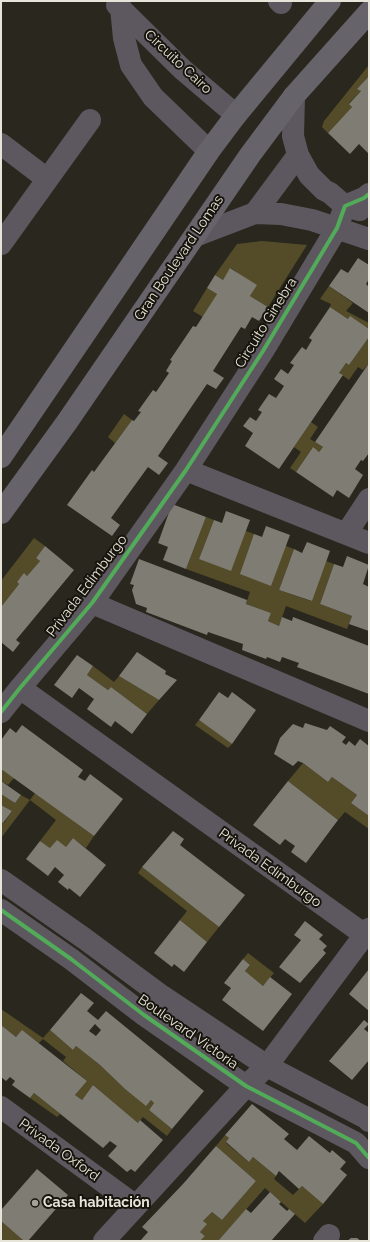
<!DOCTYPE html>
<html>
<head>
<meta charset="utf-8">
<style>
  body { margin:0 }
  #map { position:relative; width:370px; height:1242px; overflow:hidden; background:#2a281e; font-family:Raleway,sans-serif }
  canvas { display:block }
  .frame { position:absolute; inset:0; border:2px solid #e7e5d9; pointer-events:none }
</style>
</head>
<body>
<div id="map">
<canvas width="370" height="1242"></canvas>
<div class="frame"></div>
</div>
<script>
const c = document.querySelector('canvas').getContext('2d');
c.lineJoin = 'round';
function fill(path, color) {
  c.fillStyle = color;
  c.fill(path, 'evenodd');
}
function poly(rows) {
  const path = new Path2D();
  for (const r of rows) {
    path.moveTo(r[0], r[1]);
    for (let i = 2; i < r.length; i += 2) path.lineTo(r[i], r[i + 1]);
  }
  return path;
}
function trace(path, color, width, dash) {
  c.strokeStyle = color;
  c.lineWidth = width;
  c.lineCap = dash ? 'butt' : 'round';
  c.setLineDash(dash || []);
  c.stroke(path);
}
function label(font, color, halo, rows, align = 'center') {
  c.font = font + ' Raleway,sans-serif';
  c.lineWidth = 4;
  c.setLineDash([]);
  c.textBaseline = 'middle';
  c.strokeStyle = halo;
  c.fillStyle = color;
  for (const [text, x, y, turn = 0] of rows) {
    c.save();
    c.translate(x, y);
    c.rotate((+turn || 0) * Math.PI / 180);
    c.textAlign = isNaN(turn) ? turn : align;
    if (halo) c.strokeText(text, 0, 0);
    c.fillText(text, 0, 0);
    c.restore();
  }
}
const green = poly([
  [369,65,369,76,358,88,361,91,349,103,352,107,328,133,322,127,324,121],
  [262,241,307,245,268,307,250,296,256,286,231,268,223,280,215,275,237,244],
  [329,286,353,303,346,311,369,323,369,329,348,319,330,307,331,304,320,299],
  [207,288,217,294,203,317,193,311],
  [369,337,369,363,363,370,358,367,349,380,339,373,346,363,349,365],
  [124,414,132,420,115,443,108,437],
  [311,422,318,427,310,439,323,447,319,452,312,448,296,472,290,468,301,452,294,447],
  [206,517,214,520,199,559,246,531,294,549,279,590,311,601,326,561,334,564,320,604,352,616,347,629,286,606,279,626,268,621,271,613,246,604,250,592,186,569],
  [34,538,45,546,36,558,40,561,27,576,24,574,17,582,19,584,1,607,1,581],
  [93,666,114,682,119,676,159,700,147,714,111,687,108,690,87,675],
  [199,720,232,744,228,748,195,725],
  [303,763,328,782,332,777,357,795,351,803,369,816,369,829,345,812,338,820,288,781],
  [1,769,14,778,8,785,1,781],
  [35,793,94,836,86,848,73,838,66,847,50,848,40,841,56,820,30,800,1,838,1,821,4,823,12,811,1,805,2,794,15,803,21,795,30,800],
  [142,867,219,927,207,942,180,920,187,911,138,873],
  [248,953,274,973,263,986,245,971,250,965,243,959],
  [1,1009,43,1038,50,1030,73,1050,76,1046,100,1065,125,1089,146,1105,151,1100,154,1103,149,1110,172,1129,167,1136,143,1117,138,1123,93,1085,82,1100,75,1095,87,1081,63,1061,66,1057,43,1039,39,1043,22,1031,16,1037,1,1025],
  [34,1093,60,1114,57,1117,30,1098],
  [225,1135,229,1138,226,1143,249,1162,253,1157,276,1176,274,1179,293,1195,302,1186,323,1204,305,1223,265,1188,218,1241,200,1241,205,1236,200,1232,203,1221,212,1212,222,1220,256,1181,216,1146],
  [1,1221,24,1241,1,1241]
]);
const building = poly([
  [369,76,369,154,359,144,350,154,328,133,352,107,349,104,361,91,357,89],
  [358,258,369,265,369,279,366,284,369,287,369,313,329,286,341,269,348,273],
  [230,268,257,285,250,296,268,307,259,321,252,317,245,329,241,327,213,371,224,378,216,389,207,384,158,456,168,463,159,475,148,467,111,518,120,525,112,536,67,505,92,470,94,472,132,420,134,421,141,412,138,411,153,390,156,392,169,373,166,371,172,361,170,360,193,326,196,327,217,294,207,288,215,275,223,280],
  [330,307,348,319,350,316,369,329,369,337,349,365,346,363,339,373,343,375,279,469,245,446,253,433,243,426,250,417,256,421,262,412,258,410,269,394,276,398,284,386,274,379,281,369,288,374,294,365,290,363,302,347,306,350,312,340,309,338],
  [369,363,369,453,363,461,361,460,355,469,363,475,349,498,337,490,333,497,296,472,313,447,319,452,323,447,315,442],
  [172,504,206,517,186,569,163,560,168,547,158,543],
  [226,511,250,520,231,571,199,559,214,520,222,523],
  [266,526,290,535,271,586,240,574,254,534,262,537],
  [307,542,330,551,312,601,279,590,294,549,302,553],
  [45,546,74,570,16,640,20,643,13,652,1,642,1,607,19,584,17,582,24,573,27,576,40,561,36,558],
  [347,556,369,565,363,584,369,587,369,631,349,624,352,616,320,604,334,564,343,567],
  [139,559,247,600,246,604,271,613,268,621,279,626,282,617,292,621,293,617,369,646,369,694,297,667,299,663,282,657,280,662,267,657,266,659,242,650,243,644,208,632,207,635,146,612,147,608,136,604,132,590,134,585,130,584],
  [137,652,166,671,165,674,177,680,159,700,119,676],
  [77,655,93,666,87,675,108,690,111,687,147,714,132,734,115,721,111,727,87,709,94,699,79,688,72,698,54,685],
  [219,692,228,698,232,692,256,710,232,744,199,720],
  [305,723,327,730,330,726,346,737,342,742,346,745,349,741,355,746,360,739,369,746,369,816,351,803,357,795,332,777,328,782,303,763,298,761,293,766,274,754,280,738,293,724,303,728],
  [22,725,83,770,78,777,85,781,90,774,123,799,94,836,1,769,1,740,10,728,16,733],
  [1,781,21,795,15,803,1,794],
  [288,781,338,820,306,863,291,852,295,846,285,839,280,845,253,825],
  [1,805,12,811,3,823,1,821],
  [173,831,184,839,180,845,245,895,219,927,142,867],
  [73,838,106,865,80,897,69,888,68,890,58,882,64,875,55,867,48,876,26,859,40,841,50,848,57,840,66,847],
  [180,920,207,942,184,972,174,964,172,967,154,953],
  [305,921,323,935,319,939,327,946,323,950,326,953,300,983,279,967,301,940,294,935],
  [243,959,250,965,245,971,263,986,270,977,292,994,263,1031,222,1000,231,988,224,983],
  [369,969,369,1011,349,994],
  [81,993,94,1003,87,1011,98,1020,106,1011,204,1091,172,1129,149,1110,154,1103,151,1100,146,1106,125,1089,100,1065,76,1046,73,1050,50,1030],
  [95,1024,101,1030,96,1036,89,1031],
  [364,1020,369,1024,364,1029,369,1033,369,1060,352,1080,329,1061],
  [1,1025,16,1037,22,1030,87,1081,75,1095,82,1100,93,1085,138,1123,140,1120,163,1140,135,1172,131,1169,127,1172,108,1156,117,1146,110,1141,103,1148,34,1093,30,1098,12,1085,15,1081,10,1077,6,1081,1,1077],
  [252,1104,289,1134,284,1139,297,1150,309,1136,330,1153,332,1150,346,1162,340,1169,347,1175,323,1204,302,1186,299,1189,279,1171,276,1176,253,1157,249,1162,226,1142,229,1138,225,1135],
  [216,1146,256,1181,222,1220,212,1212,203,1221,207,1224,200,1232,205,1236,200,1241,140,1241,148,1232,142,1227,183,1184],
  [37,1169,68,1195,28,1241,24,1241,1,1221,1,1210],
  [270,1192,281,1202,279,1204,287,1211,289,1209,295,1214,271,1241,218,1241,246,1209,251,1213],
  [351,1238,357,1238,361,1241,347,1241]
]);
const street = poly([
  [279,1,281,3],
  [117,5,182,69,236,115],
  [121,8,124,38,131,65,153,97,209,151],
  [294,96,293,136,298,155,309,175,324,190,330,193,345,206,360,210],
  [1,144,47,179],
  [255,213,298,155],
  [195,236,255,213,281,214,312,220,369,239],
  [1,244,90,120],
  [186,470,369,543],
  [346,534,369,499],
  [92,603,369,721],
  [20,688,365,935],
  [1,712,20,688,92,603,186,470,263,351,337,228,345,206,364,198,369,194],
  [1,880,85,939,162,996,267,1066,366,1118,369,1121],
  [1,910,71,959,144,1015,246,1086,356,1143,369,1158],
  [1,1107,136,1206],
  [104,1241,246,1086,267,1066,369,929],
  [324,1241,329,1235]
]);
const secondary = poly([
  [1,457,209,151,236,115,330,1],
  [1,513,67,422,250,155,294,96,369,12]
]);
const cycleway = poly([
  [1,712,20,688,92,603,186,470,263,351,337,228,345,206,364,198,369,194],
  [1,910,71,959,144,1015,246,1086,356,1143,369,1158]
]);
const markers = [
  [35,1203,4,"#a5a398"]
];
const streetNames = [
  ["Circuito Cairo",178,62,43],
  ["Gran Boulevard Lomas",179,258,-56],
  ["Circuito Ginebra",266,323,-58],
  ["Privada Edimburgo",87,586,-53],
  ["Privada Edimburgo",270,868,36],
  ["Boulevard Victoria",188,1032,35],
  ["Privada Oxford",59,1150,36]
];
const poiNames = [
  ["Casa habitación",43,1203]
];
fill(green, '#544c28');
fill(building, '#7e7c73');
trace(street, '#5d585f', 22);
trace(secondary, '#67636a', 22);
trace(cycleway, '#51ab58', 4);
for (const [x, y, r, color] of markers) {
  const dot = new Path2D();
  dot.arc(x, y, r, 0, 2 * Math.PI);
  c.fillStyle = color;
  c.fill(dot);
  trace(dot, '#16140c', 1.5);
}
label('14px', '#e7e5d9', '#16140c', streetNames);
label('bold 14px', '#e7e5d9', '#16140c', poiNames, 'left');
</script>
</body>
</html>
